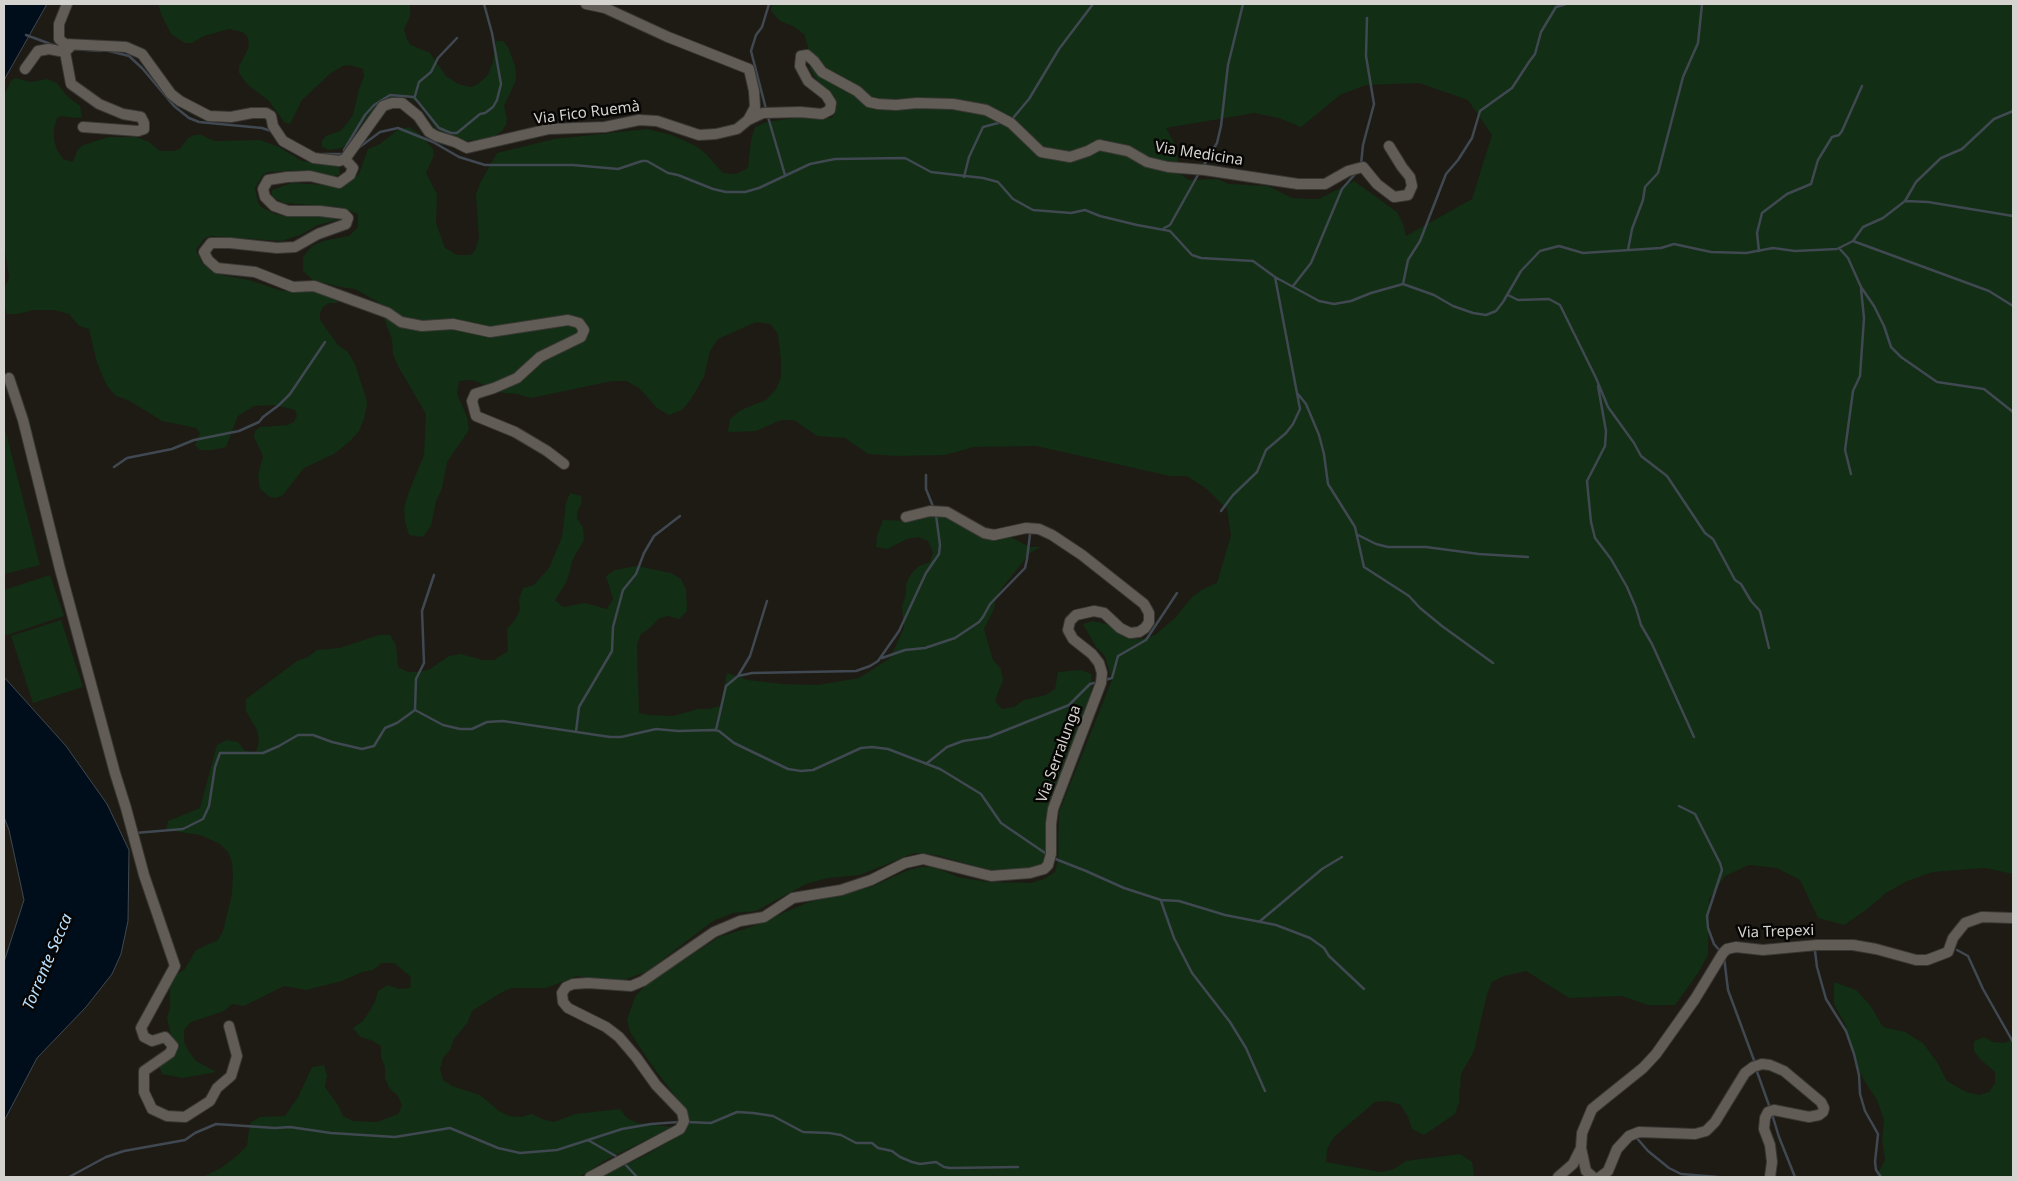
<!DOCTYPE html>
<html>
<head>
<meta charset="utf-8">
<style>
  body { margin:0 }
  #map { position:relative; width:2017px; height:1181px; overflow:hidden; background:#1e1b15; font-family:"Noto Sans",sans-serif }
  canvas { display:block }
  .frame { position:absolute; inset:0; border:5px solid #d5d3cf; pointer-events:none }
</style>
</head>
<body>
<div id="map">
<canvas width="2017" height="1181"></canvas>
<div class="frame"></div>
</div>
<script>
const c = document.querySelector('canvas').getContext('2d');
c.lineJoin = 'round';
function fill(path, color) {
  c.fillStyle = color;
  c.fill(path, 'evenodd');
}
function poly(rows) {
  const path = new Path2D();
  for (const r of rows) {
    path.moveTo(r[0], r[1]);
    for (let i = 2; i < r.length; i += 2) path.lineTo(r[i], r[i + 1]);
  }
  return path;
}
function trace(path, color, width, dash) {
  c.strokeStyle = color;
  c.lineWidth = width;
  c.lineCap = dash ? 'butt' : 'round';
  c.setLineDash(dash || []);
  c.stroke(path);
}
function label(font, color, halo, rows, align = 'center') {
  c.font = font + ' "Noto Sans",sans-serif';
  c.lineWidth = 5;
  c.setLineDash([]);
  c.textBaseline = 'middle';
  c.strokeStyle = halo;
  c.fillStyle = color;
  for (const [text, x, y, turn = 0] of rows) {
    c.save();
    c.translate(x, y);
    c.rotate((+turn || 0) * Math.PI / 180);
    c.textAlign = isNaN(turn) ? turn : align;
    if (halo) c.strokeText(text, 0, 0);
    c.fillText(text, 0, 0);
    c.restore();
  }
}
const green = poly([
  [158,4,410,4,410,17,404,29,407,40,411,45,430,53,446,76,458,84,471,87,478,84,488,75,493,62,496,41,503,41,508,47,515,66,516,80,504,106,507,119,506,125,502,131,491,138,465,141,453,138,435,128,421,106,416,102,405,96,398,96,380,101,347,144,342,148,329,150,322,147,322,141,326,136,340,131,345,126,353,115,359,89,364,76,363,69,350,65,343,66,331,73,302,100,290,124,284,122,269,101,247,84,239,73,239,66,248,49,249,42,247,36,242,32,229,29,204,36,192,43,185,43,171,34,162,16],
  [772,4,2013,4,2013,874,1985,868,1933,872,1907,881,1886,893,1866,910,1844,925,1818,918,1800,880,1777,868,1749,865,1725,876,1709,899,1708,955,1698,973,1675,1005,1648,1005,1622,996,1569,998,1526,971,1504,976,1492,982,1487,994,1474,1051,1461,1074,1459,1102,1455,1114,1424,1135,1412,1129,1408,1117,1401,1105,1388,1101,1375,1102,1334,1137,1327,1149,1326,1162,1381,1172,1394,1169,1406,1161,1460,1154,1472,1162,1474,1174,1473,1177,600,1177,646,1155,684,1133,689,1122,685,1109,651,1064,630,1032,627,1019,636,995,645,986,719,937,751,927,809,902,871,887,906,871,920,867,934,867,958,877,988,882,1031,883,1044,879,1055,872,1058,859,1059,812,1112,680,1105,656,1096,647,1083,624,1092,621,1106,624,1128,639,1141,639,1155,635,1175,618,1192,597,1203,589,1217,583,1231,535,1227,509,1208,490,1187,476,1170,476,1036,446,974,447,945,455,896,456,868,454,845,438,817,436,794,420,781,420,756,431,728,432,730,419,741,410,766,400,776,389,781,377,781,361,778,334,770,324,756,322,718,339,710,351,704,377,691,399,682,410,669,415,657,408,639,388,626,381,612,381,531,398,517,394,504,393,472,380,459,381,457,394,467,417,469,430,447,462,442,489,436,501,431,526,423,537,409,535,405,522,404,508,408,494,424,455,426,414,398,366,393,354,392,339,378,302,355,289,340,287,313,280,303,271,303,257,312,246,323,241,349,236,358,227,358,214,339,207,284,203,272,197,272,190,291,183,343,186,359,174,368,149,380,144,396,131,409,127,420,134,433,149,434,155,426,173,437,194,436,223,445,248,457,255,470,255,475,251,479,238,476,195,480,183,497,153,554,139,647,129,672,135,696,146,706,154,723,173,736,174,748,168,751,140,755,127,767,122,794,118,832,118,837,105,834,96,816,79,810,69,808,47,804,34,793,26,780,21,771,11],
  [1419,83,1468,100,1492,135,1472,199,1406,236,1403,224,1397,212,1354,181,1319,199,1306,199,1292,198,1268,186,1229,184,1217,179,1189,180,1179,173,1176,146,1166,128,1254,113,1279,118,1301,127,1340,95,1366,85],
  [15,78,31,82,47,79,57,83,67,96,80,106,82,117,77,118,61,116,57,118,54,128,54,140,57,150,63,159,73,162,78,149,83,145,109,137,136,137,149,142,160,151,174,151,180,149,188,138,194,135,201,135,215,141,260,140,279,147,302,161,339,166,340,175,333,176,301,170,268,172,262,176,255,188,258,203,263,208,275,214,288,217,316,215,336,217,337,220,318,225,300,235,281,241,210,236,204,239,196,250,202,263,221,275,249,280,282,291,318,292,334,298,338,303,329,303,323,307,320,313,320,320,338,345,348,352,355,364,366,398,367,405,364,419,359,431,350,441,334,454,304,468,283,495,276,498,270,497,260,489,258,476,263,456,254,437,255,431,260,427,288,425,294,422,297,416,295,410,275,405,254,406,238,416,226,447,213,450,200,450,195,445,200,433,196,428,162,421,128,400,116,396,107,386,97,363,89,329,79,326,69,314,54,310,33,310,18,314,7,314,4,306,4,287,8,281,9,276,4,245,4,95,11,81],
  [4,433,6,433,40,565,4,574],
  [570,493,581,496,582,502,577,512,577,518,583,528,584,540,573,559,567,581,555,600,563,607,585,603,607,609,613,599,606,576,615,570,637,566,671,573,681,579,686,589,687,611,679,619,668,616,658,619,650,628,641,634,637,644,639,713,650,715,673,716,698,709,709,709,720,706,727,673,748,680,783,684,818,685,859,678,890,658,904,628,902,606,906,595,906,584,911,574,919,566,930,562,933,552,928,541,918,537,907,539,887,549,876,547,877,536,883,520,905,521,920,516,944,516,984,539,1010,537,1030,547,1041,547,1030,553,1002,588,996,598,994,609,984,629,993,660,1001,669,1003,680,995,701,1002,709,1014,707,1024,700,1046,695,1055,689,1058,672,1081,670,1091,674,1092,685,1090,696,1064,766,1044,861,1039,865,1029,868,990,870,936,855,914,853,860,875,828,878,806,884,756,911,733,913,713,921,646,972,623,980,600,980,577,976,546,988,512,988,502,992,472,1011,468,1022,454,1039,450,1050,443,1058,440,1069,443,1080,452,1086,480,1095,499,1111,509,1116,521,1117,532,1114,542,1119,554,1122,575,1114,620,1109,627,1118,637,1123,672,1127,604,1161,580,1177,203,1177,221,1168,239,1154,247,1146,250,1123,260,1117,285,1116,298,1097,312,1067,324,1065,327,1076,325,1087,338,1105,343,1116,353,1121,377,1122,398,1114,402,1106,398,1096,390,1089,385,1079,385,1067,381,1057,381,1046,371,1040,360,1037,353,1028,363,1021,375,1002,378,991,388,985,399,989,410,988,411,977,394,963,382,963,373,970,362,972,342,981,306,990,284,986,244,1006,232,1004,224,1011,191,1022,184,1030,184,1042,189,1052,196,1061,216,1072,183,1078,162,1074,158,1063,169,1059,177,1051,177,1044,171,1035,167,1018,170,1008,170,985,175,975,184,970,196,950,218,940,223,931,232,894,233,874,232,862,228,852,220,844,200,835,166,830,168,821,200,808,217,745,227,740,238,742,245,751,256,752,259,741,257,730,246,711,246,699,297,661,308,657,317,650,340,648,379,635,390,635,396,645,398,667,408,672,419,672,430,669,449,656,460,654,483,660,494,660,508,651,507,629,515,620,520,610,519,599,523,588,534,585,549,568,562,537,566,503],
  [50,575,64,616,4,636,4,590],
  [61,620,83,687,33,703,11,636],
  [1834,982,1856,990,1870,1005,1883,1027,1905,1032,1923,1043,1937,1062,1947,1081,1966,1092,1979,1095,1989,1092,1995,1083,1995,1072,1980,1059,1974,1051,1974,1041,1984,1037,1993,1042,2004,1043,2013,1040,2013,1177,1876,1177,1885,1160,1882,1140,1884,1120,1877,1100,1865,1082,1856,1064,1851,1042,1844,1022,1834,1004]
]);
const water = poly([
  [4,4,47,4,4,80,4,4],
  [4,677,66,746,107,804,129,850,128,921,121,954,112,974,86,1007,37,1058,4,1121,4,962,24,900,9,830,4,817,4,677]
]);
const stream = poly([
  [26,35,56,46],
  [71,49,101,51],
  [109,51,129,56,142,68,174,106,189,118,199,122,262,128,274,132],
  [415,96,419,82,431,72,438,58,457,38],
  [766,109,751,51,756,35,762,27,769,4],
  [768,117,785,175],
  [1010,119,1013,118,1029,99,1059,49,1093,4],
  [357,149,380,132,398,128,433,142,459,157,485,165,573,165,618,169,642,161,647,161,668,173,678,175,713,189,726,192,745,192,759,188,810,164,835,159,905,158,931,172,983,178,998,182,1013,199,1033,210,1071,213,1085,210,1100,216,1137,225,1170,231,1192,255,1201,258,1253,261,1275,277,1319,301,1334,304,1351,301,1371,293,1403,284,1434,295,1453,306,1473,313,1486,315,1496,311,1503,302,1521,271,1540,251,1559,246,1583,253,1661,248,1674,244,1711,252,1746,253,1773,248,1795,251,1837,249,1853,241,1863,227,1883,218,1905,201,1916,182,1941,158,1962,149,1994,119,2013,111],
  [323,154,345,154],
  [344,155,344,150,365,115,374,105,390,95,414,97,439,128,451,133,457,133,480,114,485,113,493,107,497,100,501,84,492,33,484,4],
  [1361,164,1363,145,1374,104,1366,56,1367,18],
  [1202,168,1217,143,1221,126,1228,65,1243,4],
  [964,177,969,157,983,127,1002,122],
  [1905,201,1928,202,2013,216],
  [1164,228,1170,225,1199,173],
  [1853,241,1989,291,2013,306],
  [1839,248,1848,258,1861,287,1874,306,1884,326,1891,347,1901,357,1937,382,1984,389,2013,412],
  [1628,250,1632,229,1643,200,1645,187,1658,173,1683,77,1698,43,1702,4],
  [1759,251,1757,233,1762,213,1787,194,1811,184,1818,160,1832,137,1839,135,1842,131,1862,86],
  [1403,284,1408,260,1420,241,1446,174,1458,160,1472,138,1480,111,1512,88,1529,62,1535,54,1541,32,1556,7,1566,4],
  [1293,286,1311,263,1342,189,1356,173],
  [1508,295,1518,300,1549,299,1560,305,1596,378,1608,407,1634,443,1641,456,1667,476,1705,533,1713,539,1735,580,1741,584,1751,601,1760,611,1769,648],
  [1598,386,1606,431,1605,446,1587,481,1591,522,1595,538,1611,559,1627,587,1636,608,1641,625,1652,644,1694,737],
  [1298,394,1306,404,1319,435,1324,454,1328,484,1355,527,1364,567,1409,596,1420,608,1442,626,1493,663],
  [114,467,127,458,172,449,194,440,239,431,259,422,263,417,279,405,290,394,325,342],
  [1851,474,1845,450,1853,391,1860,376,1864,318,1861,289],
  [926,475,926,489,934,509],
  [1221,511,1233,495,1257,472,1266,450,1286,433,1293,424,1300,409,1275,277],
  [1358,535,1376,544,1388,547,1426,547,1479,554,1528,557],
  [882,658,905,650,925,648,955,638,979,622,983,617,990,604,1025,568,1027,559,1030,534],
  [738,676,750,656,767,601],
  [1105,680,1112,678,1118,656,1146,640,1177,593],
  [415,710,416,679,424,663,422,611,434,575],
  [716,730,726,686,738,676,752,673,856,671,870,666,878,661,899,631,926,573,939,554,940,545,936,515],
  [576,732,579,707,612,651,613,627,623,590,636,574,644,553,654,536,680,516],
  [926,764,947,747,963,741,989,737,1069,705,1090,684,1098,682],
  [1679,806,1695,814,1720,863,1722,870,1707,916,1708,928,1714,944,1721,952],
  [135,833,183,829,203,819,209,806,215,767,220,753,263,753,279,746,298,735,313,735,332,742,362,749,374,746,385,728,397,723,415,710,443,725,460,729,472,729,487,722,503,721,610,737,621,737,656,729,678,731,714,730,719,731,734,743,788,769,801,771,813,770,861,748,872,747,888,749,940,769,981,794,1001,823,1048,855],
  [1053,858,1086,871,1124,888,1161,900,1179,901,1225,915,1276,925,1310,938,1324,948,1329,956,1364,989],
  [1161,901,1174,938,1192,973,1230,1022,1246,1048,1265,1091],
  [1259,922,1322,869,1342,857],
  [1957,950,1968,956,1983,989,2013,1042],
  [1815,951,1817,967,1826,999,1846,1031,1854,1054,1859,1075,1860,1094,1865,1111,1878,1134,1875,1162,1876,1170,1881,1177],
  [1724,957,1728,990,1755,1063],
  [1756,1069,1770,1108],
  [1772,1114,1779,1137,1795,1177],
  [687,1122,711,1123,737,1112,753,1113,773,1116,803,1132,829,1133,841,1135,856,1143,872,1143,878,1148,892,1151,900,1157,912,1162,920,1164,936,1162,944,1167,950,1168,1018,1167],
  [1635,1136,1648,1151,1669,1168,1681,1174,1718,1177],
  [588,1140,619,1158],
  [623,1162,637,1177],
  [69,1177,106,1157,124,1151,185,1140,195,1133,216,1124,275,1128,290,1127,331,1133,395,1137,450,1128,498,1148,520,1153,557,1150,622,1129,651,1124,679,1122]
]);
const minor = poly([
  [67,4,59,24,59,39,65,44,126,47,142,54,171,94,180,101,209,116,231,117,252,113,266,113,271,116,273,126,283,141,314,158,339,161,345,159,383,106,392,103,402,103,418,116,429,132,436,136,455,142,467,148,549,129,605,127,639,120,657,121,699,135,716,134,737,129,748,120,755,107,754,91,749,69,668,37,605,8,586,4],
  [65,52,71,84,99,104,123,114,141,117,144,123,144,129,138,131,83,127],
  [25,69,38,51,49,49,65,52,70,47],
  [748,120,763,113,800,112,822,114,830,110,831,103,826,95,808,81,800,66,801,56,807,55,814,61,822,72,857,91,869,102,878,104,896,105,917,103,953,104,986,110,1011,123,1041,152,1070,157,1088,151,1099,145,1128,151,1147,162,1168,167,1205,170,1298,184,1325,184,1348,171,1363,167,1377,184,1394,197,1408,195,1412,186,1410,177,1402,167,1389,146],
  [345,159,353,168,350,175,339,183,310,176,287,177,268,180,263,189,265,197,274,206,288,211,320,211,344,214,348,218,346,224,318,234,295,247,277,248,230,243,211,243,204,252,208,260,217,268,255,272,293,287,314,286,388,313,401,322,422,326,453,324,490,332,568,320,579,323,584,330,581,337,540,357,517,378,494,388,475,394,472,401,476,416,515,432,547,451,564,464],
  [9,378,23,420,60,569,115,773,126,808,144,875,175,966,141,1028,144,1037,152,1041,165,1037,173,1046,170,1053,144,1071,144,1092,152,1109,167,1116,185,1117,210,1101,217,1088,231,1076,237,1056,229,1026],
  [1581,1148,1586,1171,1593,1177],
  [590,1177,680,1129,684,1121,682,1112,656,1085,636,1057,619,1037,606,1027,568,1008,563,1002,562,993,566,987,573,984,588,983,631,986,643,981,714,932,740,921,764,917,793,898,841,890,871,880,905,863,923,859,991,876,1030,873,1044,869,1048,865,1051,854,1051,824,1053,809,1101,683,1102,673,1099,663,1092,654,1073,639,1068,630,1070,621,1076,615,1094,611,1104,613,1120,628,1130,633,1139,632,1145,628,1149,622,1149,613,1144,604,1082,555,1052,535,1039,529,1026,528,994,535,984,533,947,512,930,511,906,517],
  [1558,1177,1573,1164,1581,1148,1582,1133,1592,1109,1643,1068,1656,1054,1695,999,1723,953,1727,949,1736,947,1763,950,1817,945,1853,945,1876,949,1916,960,1927,960,1948,952,1953,938,1965,923,1982,917,2013,918],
  [1600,1177,1608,1171,1617,1149,1629,1136,1639,1132,1695,1134,1706,1131,1715,1122,1745,1073,1753,1067,1762,1064,1770,1065,1784,1071,1821,1102,1824,1108,1823,1112,1819,1115,1809,1117,1774,1110,1768,1112,1765,1118,1764,1129,1770,1145,1772,1162,1770,1177]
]);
const streetNames = [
  ["Via Fico Ruemà",587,113,-7],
  ["Via Medicina",1199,154,9],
  ["Via Serralunga",1059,754,-70],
  ["Via Trepexi",1776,932,-2]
];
const waterNames = [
  ["Torrente Secca",48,962,-67]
];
fill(green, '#122e14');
fill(water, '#000d1b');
trace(water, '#404851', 1);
trace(stream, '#404851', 2.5);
trace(minor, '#393734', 12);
trace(minor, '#615d56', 10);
label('15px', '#d5d3cf', '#070604', streetNames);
label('italic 16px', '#bae1ff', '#070604', waterNames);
</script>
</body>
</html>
